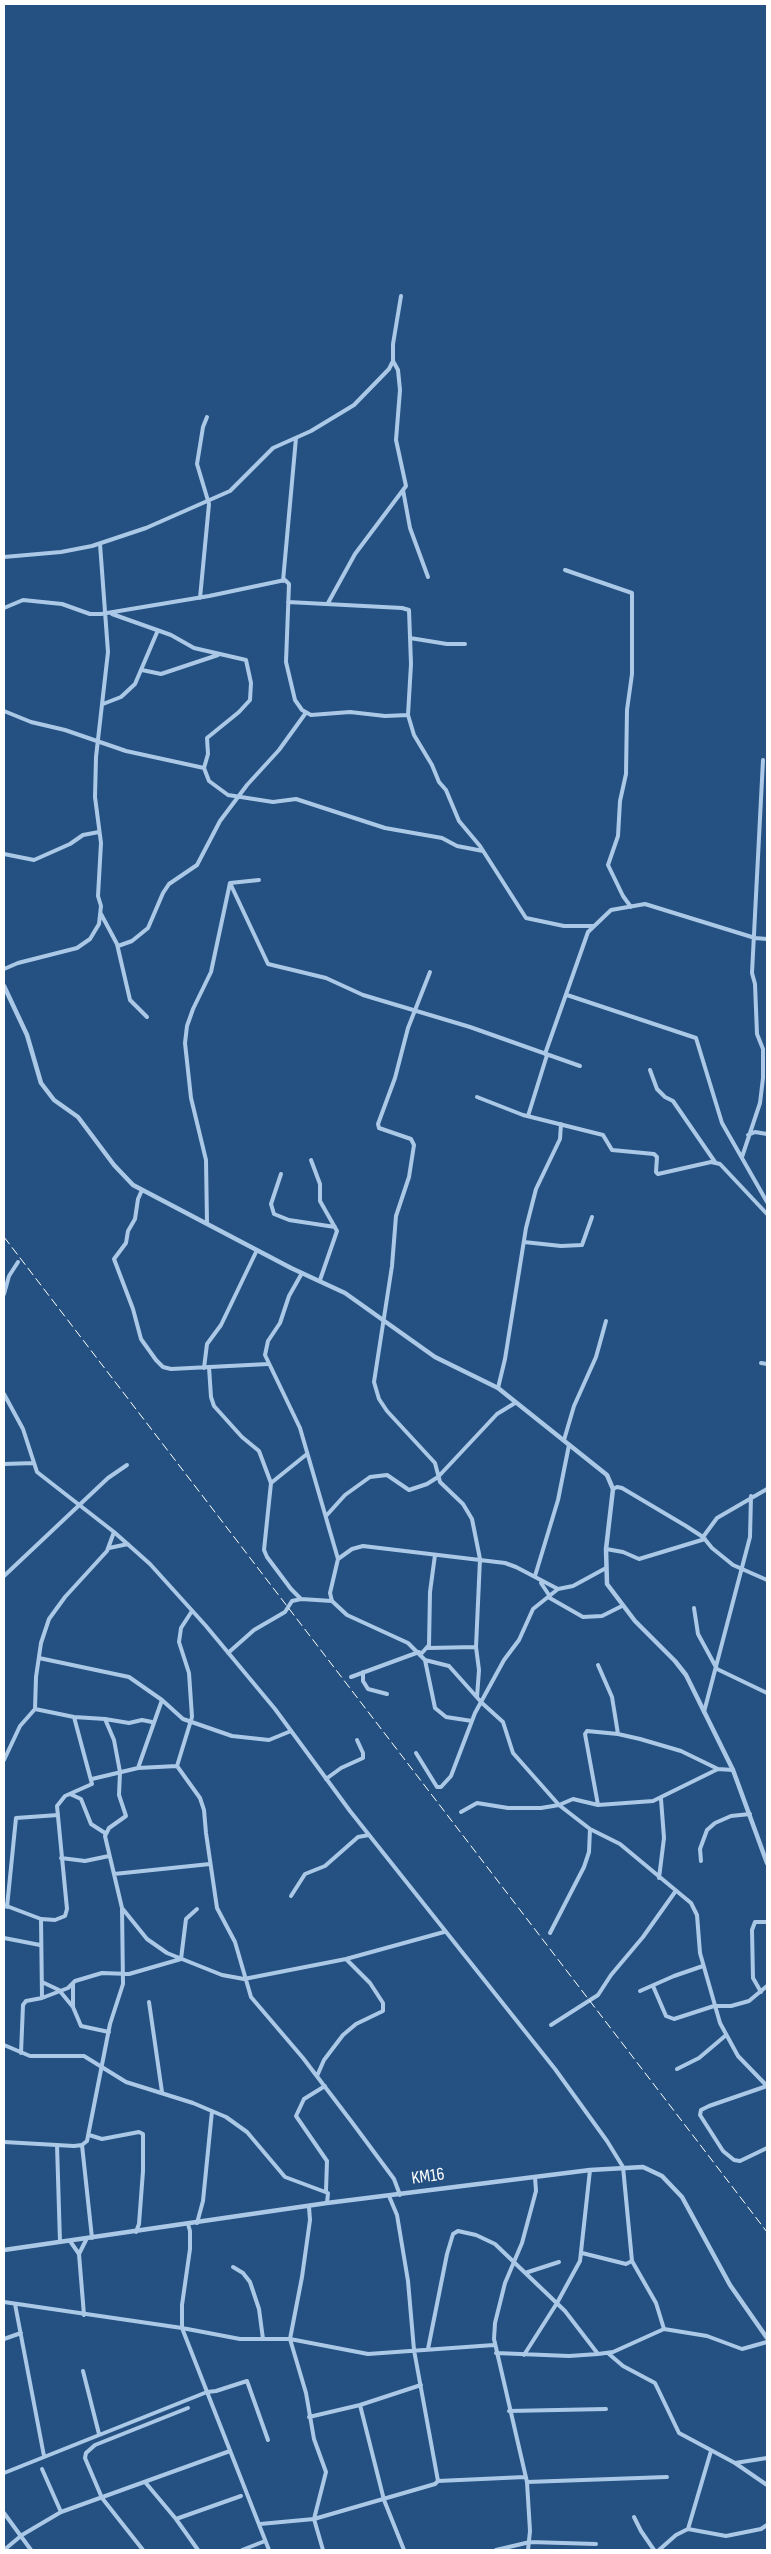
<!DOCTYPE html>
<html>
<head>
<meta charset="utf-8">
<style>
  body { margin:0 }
  #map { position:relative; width:771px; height:2554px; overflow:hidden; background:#245181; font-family:"Sofia Sans Condensed",sans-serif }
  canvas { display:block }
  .frame { position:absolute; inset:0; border:5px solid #fff; pointer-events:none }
</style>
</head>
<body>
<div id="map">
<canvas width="771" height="2554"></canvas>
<div class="frame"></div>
</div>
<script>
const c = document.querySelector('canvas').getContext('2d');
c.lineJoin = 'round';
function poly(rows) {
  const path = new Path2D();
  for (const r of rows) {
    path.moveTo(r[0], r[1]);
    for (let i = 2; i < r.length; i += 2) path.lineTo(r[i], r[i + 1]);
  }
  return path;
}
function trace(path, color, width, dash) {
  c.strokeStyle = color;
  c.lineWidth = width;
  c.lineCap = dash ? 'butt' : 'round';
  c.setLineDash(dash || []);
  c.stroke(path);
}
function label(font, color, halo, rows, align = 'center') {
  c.font = font + ' "Sofia Sans Condensed",sans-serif';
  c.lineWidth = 4;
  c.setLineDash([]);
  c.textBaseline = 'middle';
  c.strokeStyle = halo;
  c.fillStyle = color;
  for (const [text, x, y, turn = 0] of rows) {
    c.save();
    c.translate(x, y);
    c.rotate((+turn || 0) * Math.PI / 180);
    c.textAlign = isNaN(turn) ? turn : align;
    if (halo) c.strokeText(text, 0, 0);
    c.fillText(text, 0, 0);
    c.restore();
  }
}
const minor = poly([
  [403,490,410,528,428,577],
  [4,557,61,552,92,546,146,528,230,491,273,448,311,431,354,405,389,369,393,361,393,344,401,296],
  [565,570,632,593,632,674,627,710,626,774,620,801,618,836,608,865,623,896,631,907],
  [283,581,296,438],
  [200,598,209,504,197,464,203,427,207,417],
  [288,602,402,608,409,610,411,664,408,715,414,735,432,765,439,782,446,790,459,821,480,846,526,918,564,926,593,926],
  [328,603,355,554,406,486,396,440,400,390,398,370,393,361],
  [4,608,23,600,62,604,90,614,101,614,209,596,285,580,289,584,286,662,295,700,302,710,311,715,350,712,385,716,408,715],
  [112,614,171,635,194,648,246,660,251,683,250,700,239,712,207,738,208,754,204,768],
  [410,638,447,644,465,644],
  [142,670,161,674,218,655],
  [103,704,121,697,135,684,158,630],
  [4,711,31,722,65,730,126,751,204,768,209,781,228,795,273,802,296,799,385,828,442,838,457,846,483,851],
  [4,854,34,860,70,844,83,835,99,832],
  [230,883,268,964,326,978,363,995,470,1027,580,1066],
  [101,914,117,944,130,1000,147,1017],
  [118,946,132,941,148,928,163,893,169,884,197,865,220,821,247,785,279,750,305,714],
  [4,969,18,963,77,948,90,939,99,924,101,906,98,896,101,843,95,797,96,757,108,652,100,544],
  [430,972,408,1028,395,1078,378,1124,379,1128,411,1139,414,1145,409,1177,396,1216,392,1266,374,1382,379,1399,387,1411,435,1463,440,1482,463,1504,472,1519,480,1559,476,1647,479,1670,477,1697],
  [567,995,696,1038,722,1123,767,1202],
  [545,1054,588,932,611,910,645,904,755,938,767,939],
  [650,1070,657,1089,665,1097,673,1101,715,1162],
  [477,1097,523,1115,603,1135,612,1150,654,1154,657,1157,656,1172,658,1174,711,1162,720,1164,767,1214],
  [528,1116,547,1055],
  [748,1135,755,1132,767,1134],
  [742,1157,760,1103,763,1078,763,1049,757,1034,755,984,752,973,763,760],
  [311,1160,320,1184,320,1201,337,1231,320,1280],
  [281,1174,271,1204,274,1214,289,1220,335,1227],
  [142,1190,138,1199,135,1219,128,1231,126,1243,114,1259,133,1309,141,1339,156,1360,163,1367,171,1369,268,1364],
  [207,1223,206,1160,191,1098,185,1043,187,1026,193,1009,211,972,230,883,259,880],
  [524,1242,561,1246,582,1245,592,1217],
  [302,1273,289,1296,280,1323,268,1341,265,1355,300,1428,338,1559],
  [4,1294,9,1276,18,1262],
  [761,1363,767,1364],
  [209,1367,211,1397,214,1406,242,1437,259,1451,271,1483,264,1550,267,1557,291,1589,301,1599,332,1601],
  [204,1368,207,1344,221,1325,257,1250],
  [498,1388,505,1359,526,1228,536,1189,560,1139,561,1124],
  [4,1394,23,1429,37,1472,114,1532,150,1564,206,1626,275,1709,350,1811,555,2069,607,2141,623,2167,632,2261,626,2264,582,2253],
  [564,1440,574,1406,596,1357,606,1321],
  [4,1464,34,1463],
  [271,1483,307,1454],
  [613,1489,617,1487,622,1488,686,1526,703,1537,712,1548,733,1565,767,1580],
  [326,1516,345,1495,370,1477,387,1475,409,1490,427,1484,438,1477,497,1414,515,1403],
  [703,1537,717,1518,767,1489],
  [109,1548,128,1544],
  [606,1549,623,1552,639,1559,705,1539],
  [606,1568,573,1586,558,1589,516,1567,505,1563,363,1546,352,1549,338,1559,330,1593,332,1601,347,1615,408,1643,425,1660,449,1666,482,1703,503,1722,513,1753,559,1805,590,1829,620,1844,691,1903,697,1915,700,1953,720,2023,738,2056,767,2086],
  [4,1576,108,1478,127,1465],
  [535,1576,558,1500,569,1445],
  [541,1583,549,1595],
  [548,1597,583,1617,602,1616,622,1606],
  [694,1608,698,1634,717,1669,767,1693],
  [192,1611,181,1628,179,1642,189,1673,192,1717,177,1766,200,1798,204,1810,206,1833,217,1908,235,1942,251,1997,303,2058,351,2121,394,2179,400,2195],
  [428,1648,476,1647],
  [228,1653,254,1630,285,1612,292,1601,301,1599],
  [421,1654,429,1645,430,1592,435,1555],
  [39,1658,129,1677,162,1700,183,1719,232,1736,269,1740,291,1731],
  [425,1660,435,1708,446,1717,472,1721],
  [598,1665,612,1697,618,1734],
  [363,1672,363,1681,368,1689,387,1694],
  [351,1677,419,1652],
  [35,1709,36,1677,41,1643,49,1619,65,1597,107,1551,114,1532],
  [704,1712,750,1537,751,1496],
  [105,1719,129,1723,142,1720,152,1722],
  [416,1753,437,1787,441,1787,451,1776,475,1713,504,1660,519,1640,533,1609,558,1589],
  [4,1760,20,1726,35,1709],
  [138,1768,177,1766],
  [92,1779,138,1768,162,1700],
  [326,1779,341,1768,363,1758,363,1753,357,1740],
  [70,1794,81,1799,91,1824,105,1833],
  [598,1805,585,1734,587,1731,618,1734,640,1739,681,1751,718,1769,733,1770],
  [461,1812,477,1803,508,1808,541,1808,559,1805,573,1799,598,1805,653,1801,718,1769],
  [61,1858,85,1861,109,1856],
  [701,1861,700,1849,707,1830,715,1823,731,1816,750,1814],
  [114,1874,210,1864],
  [659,1878,664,1838,661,1799],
  [291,1896,305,1874,325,1866,358,1837,369,1835],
  [4,1905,41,1919,55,1920,65,1916,67,1909,57,1806,65,1796,92,1784,74,1717,35,1709],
  [7,1907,16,1818,58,1815],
  [122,1908,147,1939,167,1953,222,1975,244,1979,346,1959,444,1932],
  [550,1933,584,1867,589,1852,590,1829],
  [4,1938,40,1945],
  [42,1982,59,1990,73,2007,81,2026,109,2032],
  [73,1984,73,2007],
  [653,1986,666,2016,674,2019,714,2006,731,2006,749,2001,767,1986],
  [640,1991,674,1976,703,1966],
  [761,1992,753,1978,752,1930,755,1922,767,1922],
  [42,1998,68,1988,75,1981,102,1973,129,1974,181,1959,186,1919,197,1909],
  [149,2002,162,2092],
  [551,2025,598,1995,611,1975,643,1937,675,1892],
  [4,2045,30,2056,84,2056,126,2082,193,2103,226,2117,247,2132,285,2177,328,2193,327,2203],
  [21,2053,23,2005,26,2001,42,1998,41,1919],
  [677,2069,699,2058,725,2036],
  [317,2076,324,2060,343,2035,356,2024,383,2011,383,2003,370,1983,346,1959],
  [325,2086,304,2099,296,2116,327,2161,326,2191],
  [767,2086,709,2106,701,2110,700,2115,723,2151,734,2160,740,2161,767,2148],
  [89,2135,102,2139,139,2132,143,2134,143,2171,139,2224,136,2232],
  [4,2142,74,2146,82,2145,87,2141,110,2024,123,1984,122,1908,105,1836,109,1828,126,1816,119,1795,120,1772,114,1740,105,1719,74,1717],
  [57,2145,60,2242],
  [82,2145,92,2238],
  [309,2207,310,2220,302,2277,290,2339,306,2393,314,2439,326,2472,314,2519,323,2550],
  [197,2223,203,2201,212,2111],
  [188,2224,190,2231,190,2249,182,2305,182,2328,269,2550],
  [70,2241,79,2254,84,2315],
  [79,2254,87,2238],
  [632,2261,656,2303,664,2329],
  [233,2267,243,2273,250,2282,259,2309,263,2339],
  [525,2273,559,2262],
  [4,2302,182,2328,240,2339,290,2339,368,2354,494,2345],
  [15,2304,44,2456],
  [4,2339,21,2333],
  [428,2349,447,2254,453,2234,458,2231,476,2235,495,2244,565,2311,598,2354,613,2352,664,2329,707,2336,742,2349,767,2342],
  [496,2353,569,2356,598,2354],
  [609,2354,623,2366,655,2383,679,2433,735,2463,767,2485],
  [524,2355,557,2303,580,2261,590,2170],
  [83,2371,99,2434],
  [360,2405,384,2500,404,2550],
  [509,2411,606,2409],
  [309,2417,360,2405,421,2385],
  [735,2463,767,2458],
  [42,2469,61,2512],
  [4,2473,207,2392,216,2391,247,2381,268,2440],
  [438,2481,525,2477],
  [145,2482,176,2519,198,2550],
  [527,2482,667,2477],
  [4,2513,31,2550],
  [634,2517,641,2531,654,2550],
  [176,2519,241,2496],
  [260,2524,314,2519,435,2484,438,2481,414,2350,408,2281,397,2215,389,2196],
  [688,2529,711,2451],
  [4,2550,22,2535,61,2512,230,2451],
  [143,2550,102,2498,85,2458,86,2453,95,2445,188,2408],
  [242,2550,265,2541],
  [496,2550,530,2542,596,2544],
  [528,2550,530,2531,527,2482,494,2339,495,2323,505,2283,522,2243,536,2191,535,2177],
  [659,2550,676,2535,688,2529,726,2536,761,2529,767,2525]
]);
const tertiary = poly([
  [4,986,27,1035,41,1083,54,1100,78,1117,114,1165,133,1185,291,1268,345,1293,435,1357,498,1388,607,1475,613,1489,606,1549,607,1584,635,1621,675,1661,686,1675,733,1770,767,1863],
  [4,2250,327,2203,590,2170,643,2167,662,2176,682,2197,730,2285,767,2338]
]);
const rail = poly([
  [4,1237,767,2232]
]);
const streetNames = [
  ["KM16",428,2177,-8]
];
trace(minor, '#abc9e7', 4);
trace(tertiary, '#abc9e7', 4.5);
trace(rail, '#fff', 1, [9, 4]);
label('18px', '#fff', '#245181', streetNames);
</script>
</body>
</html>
